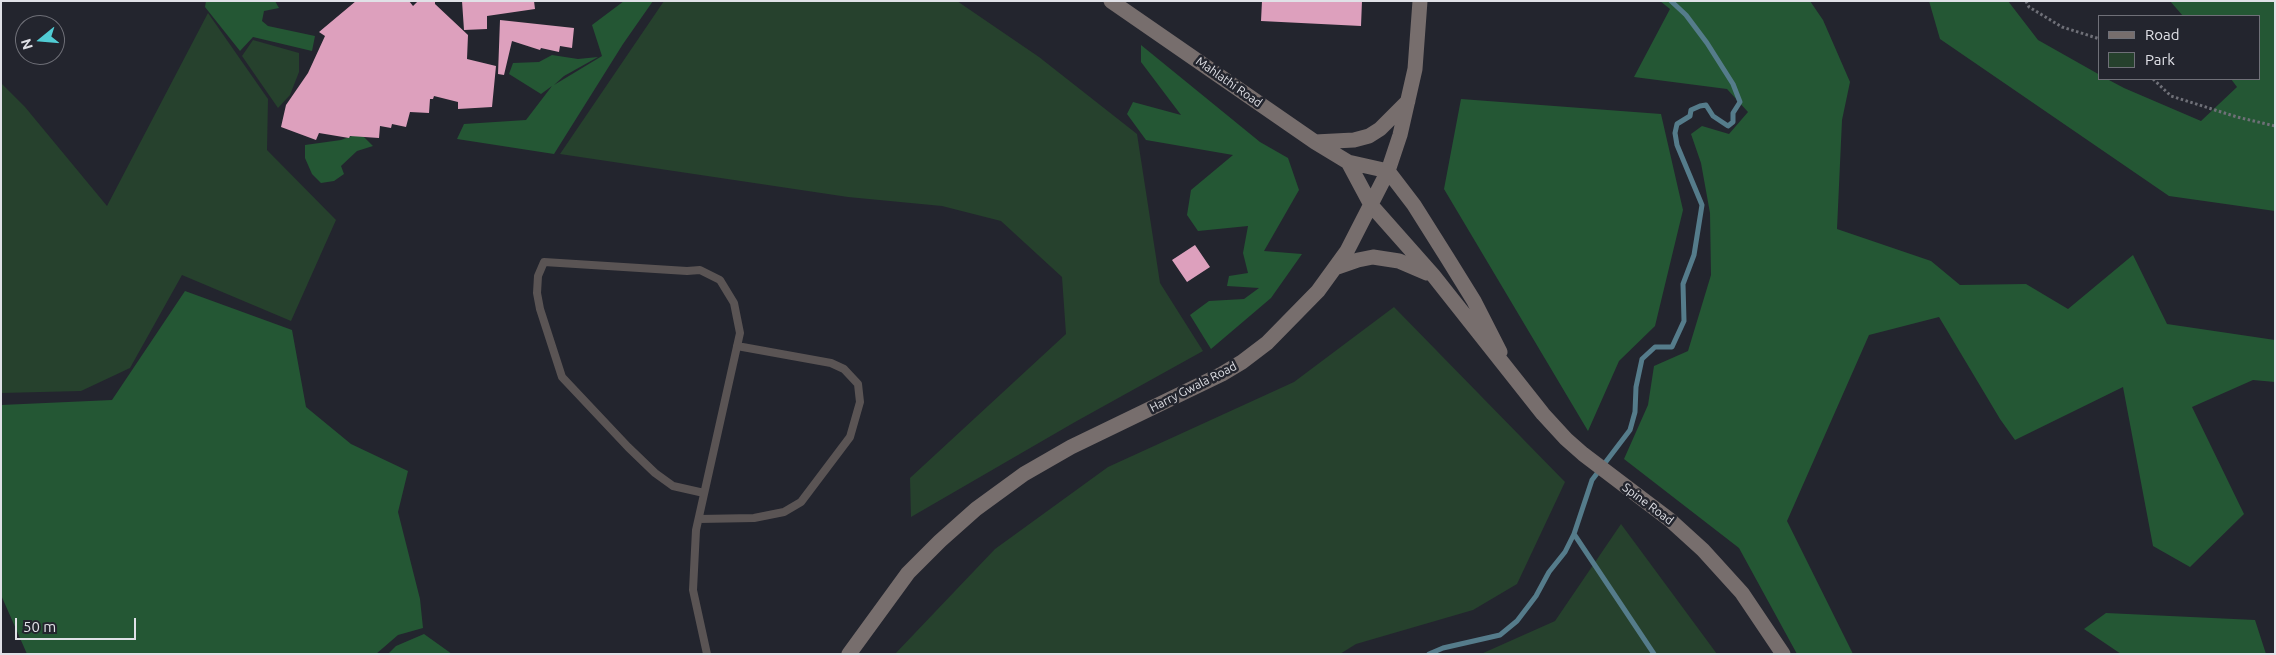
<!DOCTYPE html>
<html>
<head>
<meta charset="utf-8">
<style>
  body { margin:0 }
  #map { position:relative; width:2276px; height:655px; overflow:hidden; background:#23252e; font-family:Ubuntu,sans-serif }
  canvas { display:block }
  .frame { position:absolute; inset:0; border:2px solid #e0e1e7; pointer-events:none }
  .legend { position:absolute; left:2098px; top:15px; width:162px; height:65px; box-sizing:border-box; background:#23252e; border:1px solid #6f7078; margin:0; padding:6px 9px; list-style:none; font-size:15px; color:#e0e1e7 }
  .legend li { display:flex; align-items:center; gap:10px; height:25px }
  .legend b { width:25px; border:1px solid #6f7078 }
  .north { position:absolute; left:15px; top:15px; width:50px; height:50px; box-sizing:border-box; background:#23252e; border:1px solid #6f7078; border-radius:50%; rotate:253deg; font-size:14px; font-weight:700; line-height:20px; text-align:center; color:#e0e1e7 }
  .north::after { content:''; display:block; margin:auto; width:18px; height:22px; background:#51ccd4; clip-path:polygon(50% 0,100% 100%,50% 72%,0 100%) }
  .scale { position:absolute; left:15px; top:618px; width:121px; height:22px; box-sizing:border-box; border:2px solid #e0e1e7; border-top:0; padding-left:6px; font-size:15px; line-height:18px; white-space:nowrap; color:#e0e1e7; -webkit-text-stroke:4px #23252e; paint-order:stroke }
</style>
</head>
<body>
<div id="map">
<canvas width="2276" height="655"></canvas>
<div class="frame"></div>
<ul class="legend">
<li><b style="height:6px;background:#776e6d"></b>Road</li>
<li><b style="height:14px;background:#26412d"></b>Park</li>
</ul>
<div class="north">N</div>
<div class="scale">50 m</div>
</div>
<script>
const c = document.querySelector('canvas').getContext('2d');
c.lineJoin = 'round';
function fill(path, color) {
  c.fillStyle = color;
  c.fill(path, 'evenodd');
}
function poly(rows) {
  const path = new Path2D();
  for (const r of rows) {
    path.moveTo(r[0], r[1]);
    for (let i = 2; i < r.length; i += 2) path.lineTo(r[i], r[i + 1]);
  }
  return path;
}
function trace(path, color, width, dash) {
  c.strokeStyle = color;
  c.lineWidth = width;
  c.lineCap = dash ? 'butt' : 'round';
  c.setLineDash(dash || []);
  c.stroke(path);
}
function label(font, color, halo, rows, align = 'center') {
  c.font = font + ' Ubuntu,sans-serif';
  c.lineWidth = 5;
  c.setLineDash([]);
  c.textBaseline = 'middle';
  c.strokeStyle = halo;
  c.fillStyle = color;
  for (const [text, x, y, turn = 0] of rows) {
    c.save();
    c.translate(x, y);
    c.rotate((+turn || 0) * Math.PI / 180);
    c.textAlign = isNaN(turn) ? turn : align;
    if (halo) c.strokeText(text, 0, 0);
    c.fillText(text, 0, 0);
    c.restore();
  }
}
const green = poly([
  [664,1,957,1,1039,57,1137,134,1160,283,1203,351,1075,422,911,517,910,478,1066,334,1062,277,1001,221,942,206,848,197,560,154],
  [208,13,268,99,267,150,336,220,291,321,182,275,130,368,81,391,1,393,1,83,25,107,107,206],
  [253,40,299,53,299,72,290,95,278,108,242,56],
  [1394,307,1565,482,1517,584,1473,610,1356,644,1340,654,895,654,995,549,1108,467,1294,382],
  [1621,524,1717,654,1481,654,1555,621]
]);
const forest = poly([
  [206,1,275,1,279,8,264,11,262,21,268,26,315,36,312,51,253,37,240,51,205,7],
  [624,1,653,1,623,44,554,154,457,139,464,124,526,120,552,86,541,94,509,74,513,63,539,62,552,55,578,59,598,57,564,76,554,85,602,56,592,25],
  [1660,1,1810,1,1823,20,1850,82,1842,120,1837,229,1931,261,1960,285,2026,284,2068,309,2133,255,2167,324,2275,340,2275,382,2253,380,2192,407,2244,514,2190,567,2153,546,2123,387,2015,440,2000,419,1939,317,1869,335,1787,521,1853,654,1797,654,1739,548,1624,459,1648,405,1654,366,1688,351,1711,275,1710,213,1701,163,1691,134,1702,126,1729,134,1748,112,1727,89,1634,77,1670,9],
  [1929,1,2008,1,2038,40,2100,75,2100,79,2107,79,2124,88,2201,121,2237,87,2231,79,2260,79,2260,16,2183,16,2170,1,2275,1,2275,211,2169,196,1940,39],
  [1141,45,1260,142,1288,158,1299,190,1264,251,1302,254,1271,298,1211,349,1190,315,1209,301,1244,299,1259,288,1227,286,1229,276,1248,273,1243,253,1248,226,1198,231,1187,215,1191,190,1233,155,1146,140,1127,114,1133,102,1181,115,1141,62],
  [1461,99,1661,114,1683,210,1655,326,1619,361,1588,431,1444,189],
  [360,133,373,146,357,151,341,166,344,174,334,181,321,183,312,174,305,158,305,145,341,140],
  [185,291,292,330,306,407,351,444,408,471,398,512,420,599,423,628,398,635,376,654,27,654,1,595,1,405,112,400],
  [2106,613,2255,620,2266,654,2121,654,2084,629],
  [424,634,452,654,388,654,396,646]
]);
const stream = poly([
  [1574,534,1654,654],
  [1429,654,1443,648,1500,635,1517,621,1536,596,1549,572,1565,552,1574,534,1592,480,1630,430,1635,412,1636,387,1642,359,1655,347,1672,347,1684,321,1683,284,1694,255,1702,205,1677,145,1675,133,1677,124,1690,116,1691,110,1700,106,1706,105,1713,116,1728,126,1733,122,1733,113,1740,102,1733,84,1707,43,1686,15,1671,1]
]);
const building = poly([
  [356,1,409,1,413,6,418,1,435,1,435,4,468,35,467,59,496,66,492,107,458,109,458,102,434,96,433,99,430,99,429,113,410,112,406,127,392,124,391,128,380,126,379,138,350,136,349,138,319,133,316,140,281,127,286,105,308,73,325,36,319,32],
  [462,1,534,1,535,9,487,16,487,29,464,30],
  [1262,1,1362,1,1361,26,1261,21],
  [500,20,574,28,572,48,560,46,559,52,541,48,540,50,512,41,504,75,498,74],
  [1195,245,1210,267,1187,282,1172,260]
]);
const path = poly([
  [2026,1,2029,7,2062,27,2100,39],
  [2153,79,2171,96,2237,117,2275,126]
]);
const lane = poly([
  [704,493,673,486,655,473,628,447,562,377,540,309,537,293,538,276,544,262,687,271,700,270,720,280,734,303,740,333,696,530,693,590,707,654],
  [699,519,754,518,784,512,801,502,850,437,860,402,858,384,844,369,831,363,737,346]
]);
const secondary = poly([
  [1111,1,1315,142,1348,162,1388,171,1414,205,1448,259,1474,301,1500,352],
  [1315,142,1354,140,1369,136,1380,129,1408,101],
  [1348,162,1371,205,1433,275,1543,414,1566,439,1583,454,1670,520,1703,550,1742,593,1783,654],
  [1335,268,1358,260,1373,257,1399,261,1427,273],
  [849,654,908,573,940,541,976,509,1024,474,1071,447,1222,374,1242,362,1267,343,1318,291,1347,251,1388,171,1400,135,1415,69,1420,1]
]);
const streetNames = [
  ["Mahlathi Road",1229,82,35],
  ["Harry Gwala Road",1193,387,-27],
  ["Spine Road",1648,504,37]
];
fill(green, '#26412d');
fill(forest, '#245734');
trace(stream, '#557c8b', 5);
fill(building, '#dda0bd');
trace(path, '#6f7078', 3, [2.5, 2.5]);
trace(lane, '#5a5454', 8);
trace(secondary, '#776e6d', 15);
label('12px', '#e0e1e7', '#23252e', streetNames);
</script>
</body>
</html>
